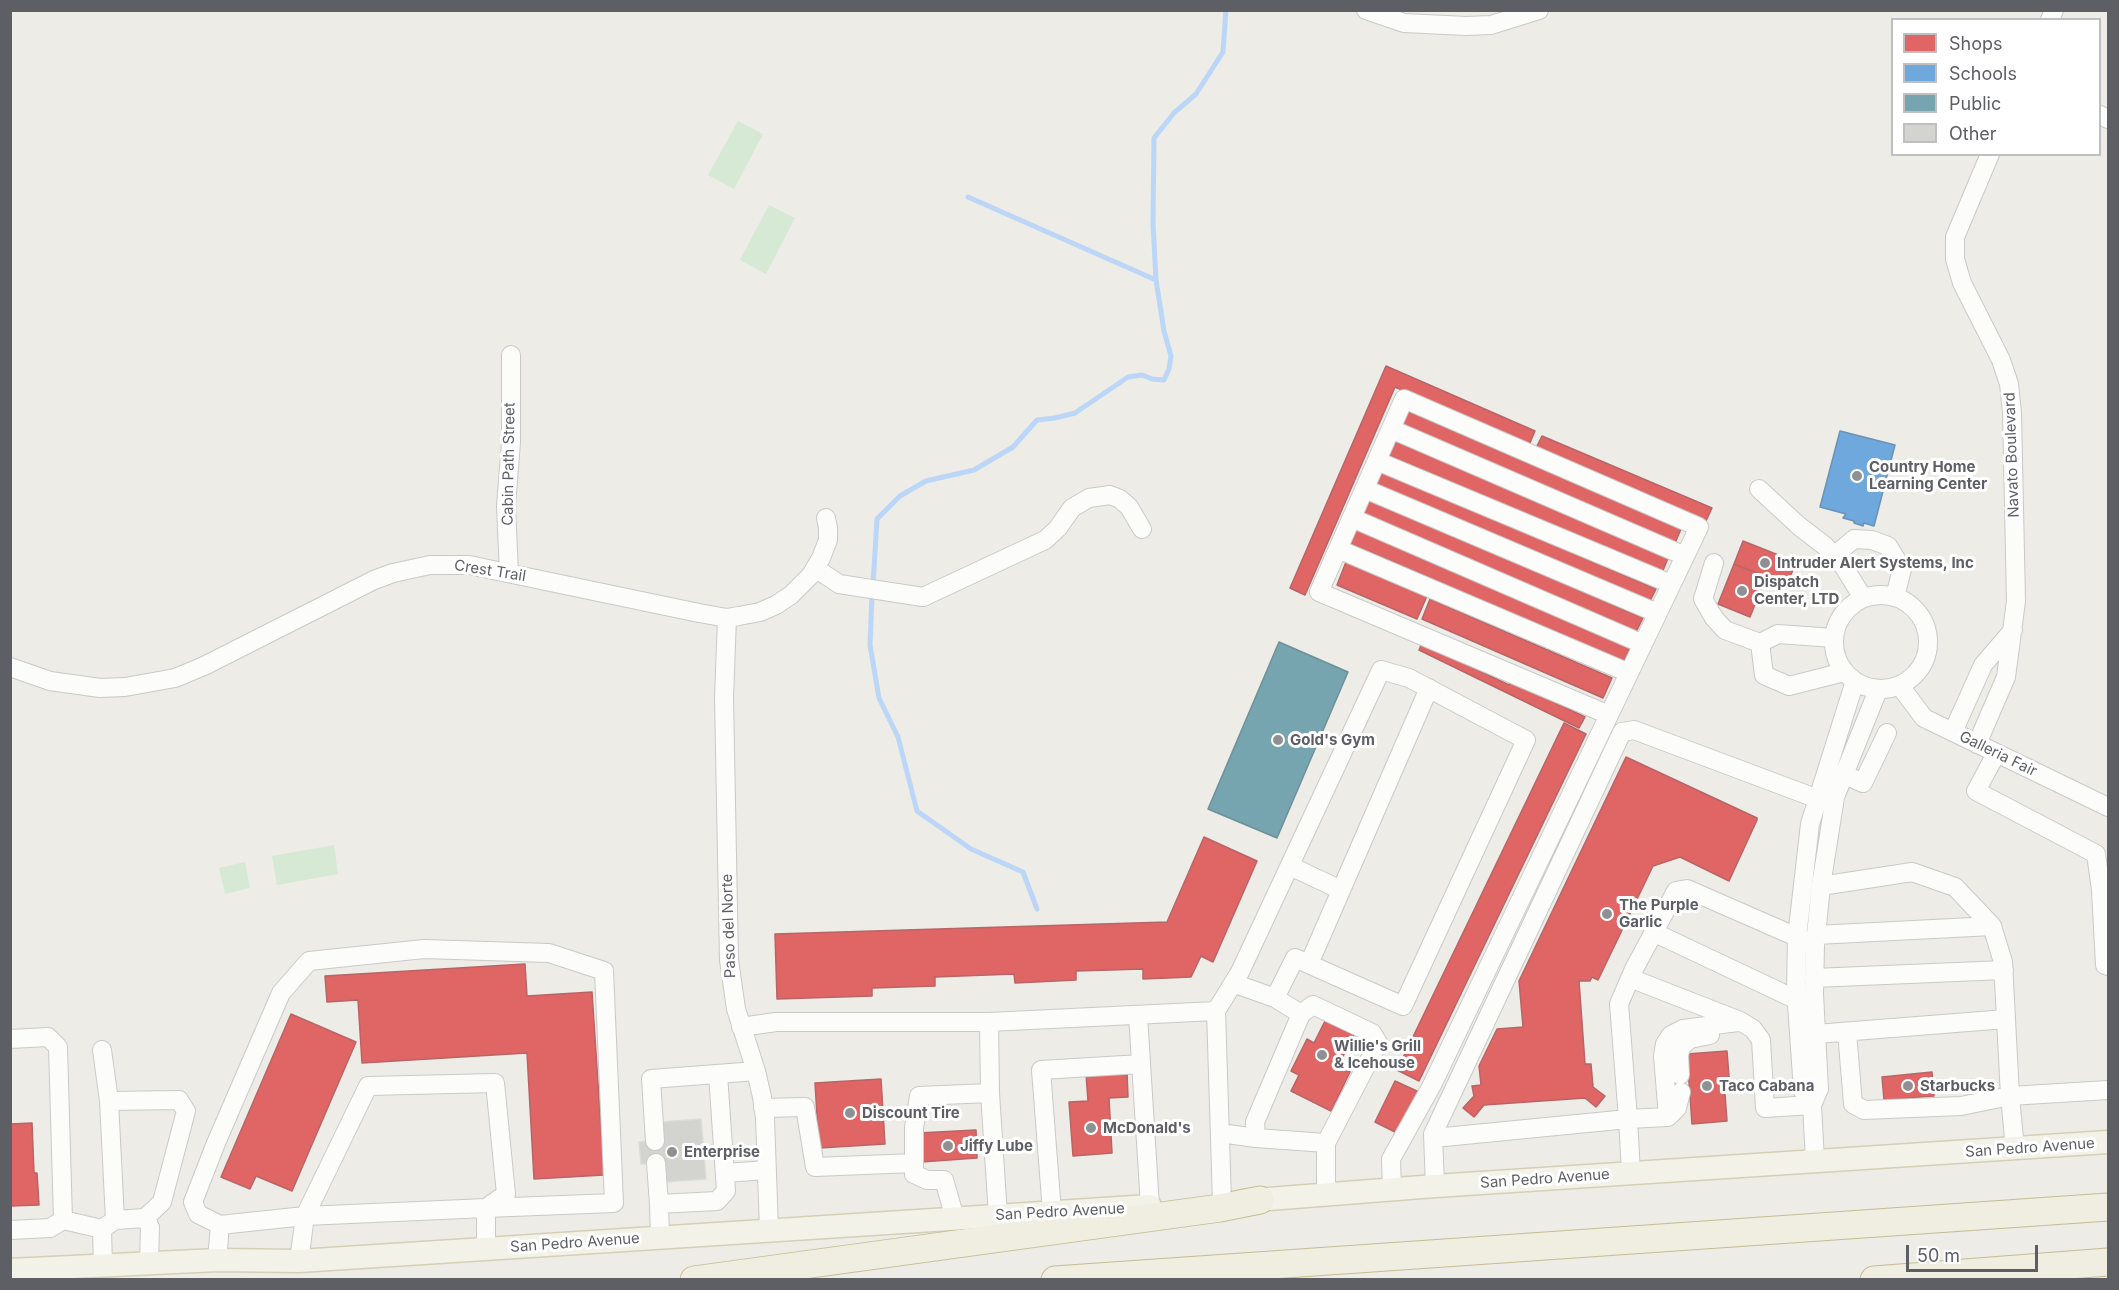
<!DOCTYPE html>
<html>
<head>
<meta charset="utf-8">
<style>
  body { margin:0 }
  #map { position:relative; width:2119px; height:1290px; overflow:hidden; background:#edece7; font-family:Inter,sans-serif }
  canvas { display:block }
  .frame { position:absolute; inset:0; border:12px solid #5d5f65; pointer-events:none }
  .legend { position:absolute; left:1891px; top:18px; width:210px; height:138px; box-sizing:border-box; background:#fff; border:2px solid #bebfc1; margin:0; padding:8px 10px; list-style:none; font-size:18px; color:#5d5f65 }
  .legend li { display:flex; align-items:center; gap:12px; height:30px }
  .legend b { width:30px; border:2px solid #bebfc1 }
  .scale { position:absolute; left:1906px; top:1245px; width:132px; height:27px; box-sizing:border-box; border:3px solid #5d5f65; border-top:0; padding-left:8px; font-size:18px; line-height:21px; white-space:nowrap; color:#5d5f65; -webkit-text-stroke:4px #fff; paint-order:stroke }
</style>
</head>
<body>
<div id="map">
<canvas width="2119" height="1290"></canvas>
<div class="frame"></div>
<ul class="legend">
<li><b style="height:16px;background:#e06666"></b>Shops</li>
<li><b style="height:16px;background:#6fa8dc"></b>Schools</li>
<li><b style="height:16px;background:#76a5af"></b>Public</li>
<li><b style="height:16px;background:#d3d3d0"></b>Other</li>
</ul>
<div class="scale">50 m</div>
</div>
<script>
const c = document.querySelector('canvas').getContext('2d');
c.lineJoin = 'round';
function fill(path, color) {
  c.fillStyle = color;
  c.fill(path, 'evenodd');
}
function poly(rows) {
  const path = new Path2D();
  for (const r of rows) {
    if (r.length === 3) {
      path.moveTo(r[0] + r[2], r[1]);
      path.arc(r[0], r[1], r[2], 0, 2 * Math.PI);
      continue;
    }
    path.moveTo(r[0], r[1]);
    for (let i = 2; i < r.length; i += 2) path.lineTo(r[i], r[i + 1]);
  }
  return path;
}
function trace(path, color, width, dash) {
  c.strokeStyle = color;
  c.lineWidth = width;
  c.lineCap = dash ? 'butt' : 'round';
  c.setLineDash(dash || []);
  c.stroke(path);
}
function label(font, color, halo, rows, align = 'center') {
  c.font = font + ' Inter,sans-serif';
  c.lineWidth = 6;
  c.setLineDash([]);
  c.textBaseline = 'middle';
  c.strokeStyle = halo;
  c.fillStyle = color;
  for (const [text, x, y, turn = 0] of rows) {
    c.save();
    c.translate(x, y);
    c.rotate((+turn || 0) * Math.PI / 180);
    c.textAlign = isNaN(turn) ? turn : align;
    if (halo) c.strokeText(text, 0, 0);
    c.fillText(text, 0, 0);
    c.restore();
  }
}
const green = poly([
  [738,121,763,134,734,189,708,175],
  [769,205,795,218,766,274,740,260],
  [334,845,338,874,277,885,272,856],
  [245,862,250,888,225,894,219,868]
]);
const shops = poly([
  [1386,366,1535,431,1529,445,1395,387,1305,595,1290,588,1386,366],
  [1408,411,1681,529,1675,543,1402,425,1408,411],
  [1542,436,1712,508,1705,523,1535,450,1542,436],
  [1394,440,1668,558,1662,573,1388,455,1394,440],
  [1382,470,1656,589,1649,603,1375,484,1382,470],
  [1369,498,1643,618,1636,632,1363,513,1369,498],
  [1356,528,1630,647,1624,662,1349,543,1356,528],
  [1743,541,1796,562,1787,585,1734,564,1743,541],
  [1346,562,1427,596,1417,619,1337,585,1346,562],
  [1734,564,1766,577,1750,617,1718,604,1734,564],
  [1430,599,1612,678,1603,698,1422,619,1430,599],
  [1422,643,1509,685,1511,681,1585,717,1579,728,1419,650,1422,643],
  [1564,723,1586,734,1419,1081,1397,1070,1564,723],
  [1626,757,1757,818,1757,820,1729,881,1680,857,1653,866,1598,980,1592,977,1590,981,1579,981,1585,1064,1591,1064,1593,1087,1605,1096,1596,1107,1585,1098,1484,1105,1474,1117,1463,1108,1474,1096,1472,1086,1481,1085,1479,1066,1497,1029,1523,1027,1519,981,1626,757],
  [1204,837,1257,861,1213,962,1201,956,1191,977,1143,979,1143,969,1076,971,1076,980,1015,983,1014,974,935,977,935,986,872,988,872,996,777,999,775,934,1167,922,1204,837],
  [525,964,527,996,592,992,604,1175,534,1179,527,1053,362,1063,358,1000,327,1002,325,976,525,964],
  [291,1014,356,1042,292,1191,256,1176,250,1189,221,1177,291,1014],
  [1327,1017,1356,1031,1338,1066,1350,1072,1331,1111,1291,1091,1299,1075,1291,1071,1307,1039,1314,1043,1327,1017],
  [1727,1051,1729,1077,1724,1081,1727,1121,1692,1124,1687,1054,1727,1051],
  [1127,1072,1128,1097,1109,1098,1112,1153,1073,1156,1069,1102,1088,1101,1086,1074,1127,1072],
  [1932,1072,1934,1096,1884,1100,1882,1077,1932,1072],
  [881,1079,885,1144,819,1148,815,1083,881,1079],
  [1395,1081,1419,1092,1399,1134,1375,1122,1395,1081],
  [32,1123,34,1173,37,1173,39,1205,10,1206,10,1124,32,1123],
  [976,1130,977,1158,921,1162,919,1133,976,1130]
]);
const schools = poly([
  [1840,431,1895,445,1874,526,1864,523,1863,526,1854,523,1854,521,1843,518,1846,514,1820,507,1840,431]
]);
const public = poly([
  [1279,642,1348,672,1277,838,1208,809,1279,642]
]);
const stream = poly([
  [968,197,1156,280],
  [873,585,877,519,900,496,926,481,974,470,1013,447,1037,420,1055,418,1075,413,1128,377,1142,375,1152,379,1164,380,1169,369,1171,356,1164,331,1156,280,1153,223,1154,138,1174,113,1196,94,1223,52,1226,10],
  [872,595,870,645,879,698,898,737,917,811,971,849,1023,872,1037,909]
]);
const building = poly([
  [701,1119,706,1179,664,1182,662,1163,641,1164,639,1142,663,1140,662,1122,701,1119]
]);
const minor = poly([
  [1366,10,1404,23,1466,26,1491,25,1539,10],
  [2050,20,2054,10],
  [2100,115,2108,119],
  [1391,429,1685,556],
  [1377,461,1671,584],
  [1365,489,1657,613],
  [1759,489,1799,526,1825,546,1844,567,1863,598],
  [1352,518,1643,644],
  [1338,549,1629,673],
  [1834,556,1854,539,1872,540,1888,546,1902,569,1895,597],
  [1714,563,1703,599,1714,618,1725,630,1760,643,1778,634,1834,638],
  [815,568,839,584,923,597,1045,540,1058,528,1072,508,1089,498,1110,495,1120,499,1129,507,1142,529],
  [509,573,506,506,511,442,511,355],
  [1881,642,47],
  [727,618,724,698,729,960,736,1009,756,1071,762,1097,765,1118,769,1230],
  [1760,643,1764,675,1789,686,1844,672],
  [10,667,50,681,100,688,125,687,175,678,204,666,374,580,393,573,430,565,469,565,699,613,727,618,739,616,760,612,776,605,791,595,811,575,821,558,828,540,828,528,826,518],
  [1900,686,1924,718,2108,807],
  [1953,732,1983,665,2013,630],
  [1977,744,2006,677,2016,601,2012,413,2009,384,2001,360,1962,283,1955,259,1955,237,1990,154],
  [1996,754,1976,791,2096,854,2101,890,2105,965,2108,966],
  [1845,775,1863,783,1887,733],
  [1290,866,1341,890],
  [1821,886,1912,872,1955,887,1992,926,2003,962,2010,1096,2015,1149],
  [1653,932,1797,1000],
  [1816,935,1992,926],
  [1309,964,1429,688],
  [1630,978,1740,1021,1753,1029,1761,1040,1765,1108,1812,1105],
  [1814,978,2004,970],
  [1233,983,1275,998],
  [1216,1011,1240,972,1381,670,1409,678,1526,740,1403,1006,1295,958,1275,998,1301,1014,1255,1122,1256,1138,1326,1143,1326,1194],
  [1301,1014,1313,1005,1372,1033,1378,1043,1326,1143],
  [1138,1015,1150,1206],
  [989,1022,990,1093,998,1216],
  [741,1027,776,1022,989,1022,1216,1011,1222,1202,1220,1208],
  [1847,1032,1853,1104,1864,1110,1961,1106,2010,1096,2108,1090],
  [1816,1034,2006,1019],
  [10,1039,48,1037,58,1047,63,1220,50,1228,10,1230],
  [102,1050,109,1101],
  [1680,1075,1679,1054,1682,1046,1690,1039,1710,1035],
  [1812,1105,1803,1091,1796,990,1797,937,1810,824,1855,681],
  [763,1108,805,1107,815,1167,914,1163],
  [1668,1117,1677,1108,1681,1092],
  [1220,1133,1256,1138],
  [1434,1138,1628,1119,1619,1004,1634,969,1676,891,1687,889,1815,945],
  [655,1141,651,1079,756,1071],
  [1815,1161,1812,1105,1819,1089,1814,994,1815,945,1821,886,1835,797,1878,690],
  [656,1163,659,1204],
  [725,1173,767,1170],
  [1631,1173,1628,1119,1668,1117,1663,1056,1665,1044,1671,1035,1683,1029,1738,1022],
  [1435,1186,1433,1134,1622,732,1634,730,1834,805],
  [1392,1189,1391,1159,1432,1085,1699,527,1404,399,1319,592,1609,715],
  [1052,1212,1041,1070,1141,1064],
  [955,1218,944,1180,927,1180,914,1174,914,1128,919,1096,990,1093],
  [63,1220,102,1229],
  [115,1220,109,1101,179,1100,186,1111,162,1202,145,1218],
  [220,1225,305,1216,486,1208,506,1194,495,1083,368,1086,305,1216,299,1261],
  [660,1238,659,1204,717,1201,726,1191,718,1074],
  [217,1260,220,1225,198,1214,193,1202,216,1143,281,993,309,961,424,949,549,953,604,971,614,1203,486,1208,486,1249],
  [103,1265,102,1229,115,1220,145,1218,150,1227,149,1263]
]);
const major = poly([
  [1243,1201,1435,1186,2108,1142],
  [10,1270,217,1260,299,1261,1150,1206]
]);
const highway = poly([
  [694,1280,1220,1208,1260,1200],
  [1055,1280,2108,1207],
  [1874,1280,2108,1262]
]);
const markers = [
  [1857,476,6,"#8f9092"],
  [1765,563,6,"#8f9092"],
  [1742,591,6,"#8f9092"],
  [1278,740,6,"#8f9092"],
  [1607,914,6,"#8f9092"],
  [1322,1055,6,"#8f9092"],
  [1707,1086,6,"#8f9092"],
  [1908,1086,6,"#8f9092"],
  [850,1113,6,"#8f9092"],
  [1091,1128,6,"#8f9092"],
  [948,1146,6,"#8f9092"],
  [672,1152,6,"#8f9092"]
];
const streetNames = [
  ["Navato Boulevard",2012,455,-92],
  ["Cabin Path Street",509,464,-89],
  ["Crest Trail",490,571,9],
  ["Galleria Fair",1998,754,26],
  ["Paso del Norte",729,926,-92],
  ["San Pedro Avenue",2030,1148,-4],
  ["San Pedro Avenue",1545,1179,-4],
  ["San Pedro Avenue",1060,1212,-3],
  ["San Pedro Avenue",575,1243,-4]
];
const poiNames = [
  ["Country Home",1869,467],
  ["Learning Center",1869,484],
  ["Intruder Alert Systems, Inc",1777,563],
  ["Dispatch",1754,582],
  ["Center, LTD",1754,599],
  ["Gold's Gym",1290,740],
  ["The Purple",1619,905],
  ["Garlic",1619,922],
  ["Willie's Grill",1334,1046],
  ["& Icehouse",1334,1063],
  ["Taco Cabana",1719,1086],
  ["Starbucks",1920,1086],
  ["Discount Tire",862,1113],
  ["McDonald's",1103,1128],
  ["Jiffy Lube",960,1146],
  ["Enterprise",684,1152]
];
fill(green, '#d5e9d5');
fill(shops, '#e06666');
trace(shops, '#b96466', 1.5);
fill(schools, '#6fa8dc');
trace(schools, '#6a92b8', 1.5);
fill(public, '#76a5af');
trace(public, '#6e9099', 1.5);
trace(stream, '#bbd6f7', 5);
fill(building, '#d3d3d0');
trace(building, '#dcdbd6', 1.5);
trace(minor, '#c9c9c7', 20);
trace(major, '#d4cfb6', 25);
trace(highway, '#c5bc94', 29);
trace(minor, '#fcfcfb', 18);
trace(major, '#f3f2e8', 22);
trace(highway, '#f0eee1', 27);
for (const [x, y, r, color] of markers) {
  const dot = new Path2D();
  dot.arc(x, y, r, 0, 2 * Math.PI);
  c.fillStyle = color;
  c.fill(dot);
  trace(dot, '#fff', 2);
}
label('15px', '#5d5f65', '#fff', streetNames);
label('bold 15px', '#5d5f65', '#fff', poiNames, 'left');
</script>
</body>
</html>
